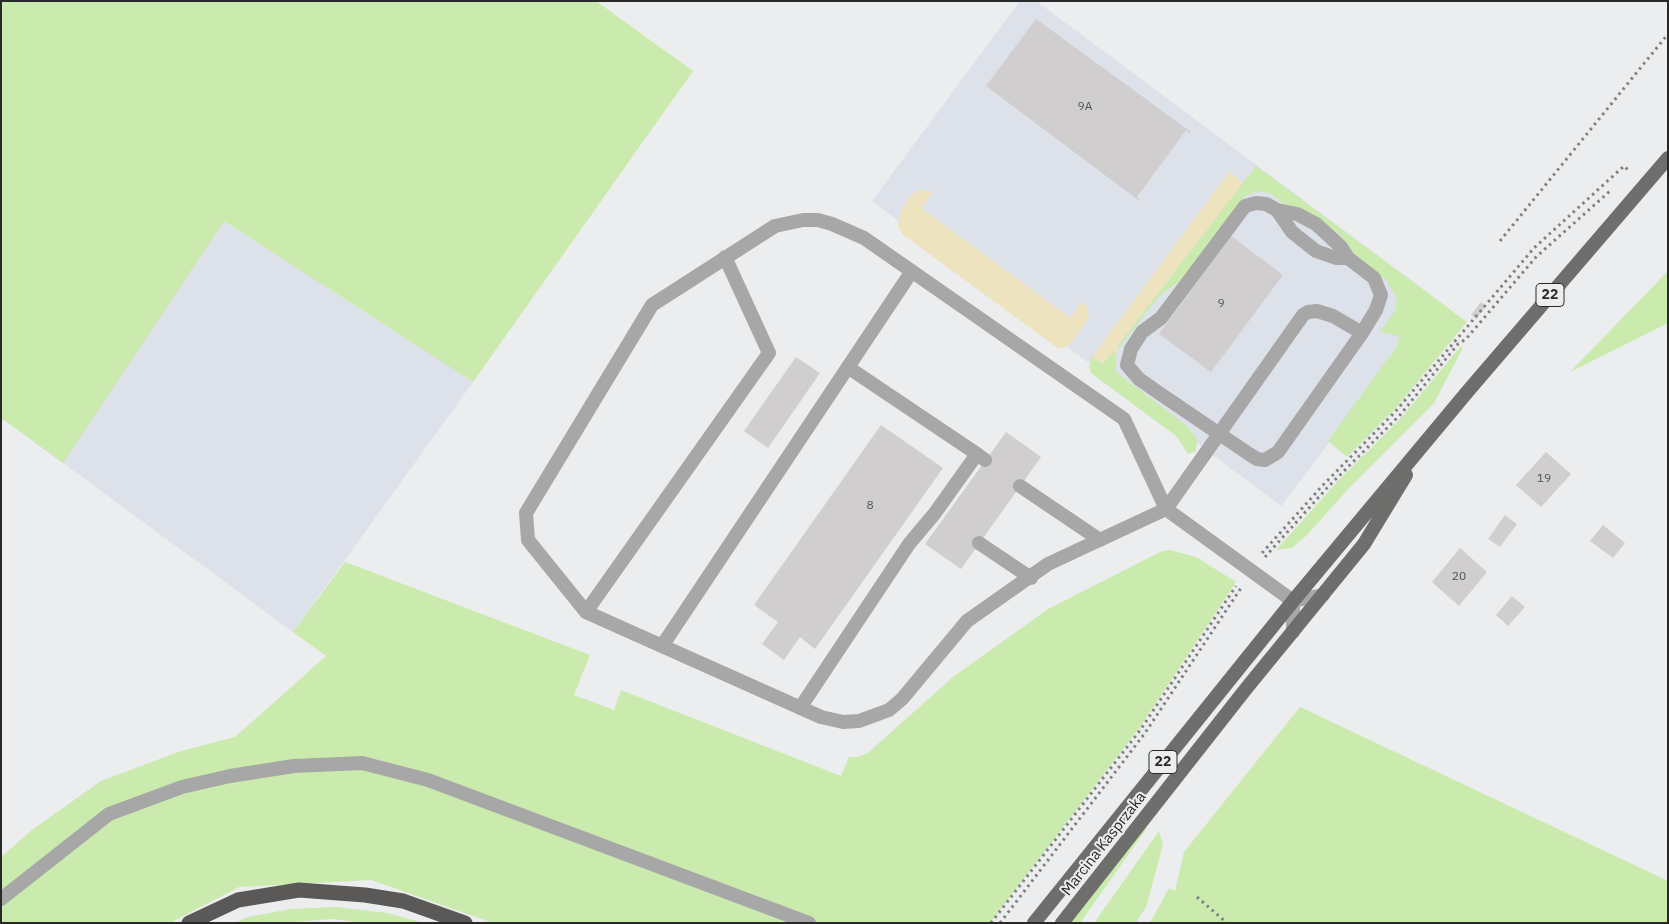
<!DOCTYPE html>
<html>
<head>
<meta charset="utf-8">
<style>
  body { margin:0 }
  #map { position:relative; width:1669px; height:924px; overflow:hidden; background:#ecedee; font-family:"IBM Plex Sans",sans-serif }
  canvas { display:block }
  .frame { position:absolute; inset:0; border:2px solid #292929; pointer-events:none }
</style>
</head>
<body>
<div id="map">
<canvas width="1669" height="924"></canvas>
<div class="frame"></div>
</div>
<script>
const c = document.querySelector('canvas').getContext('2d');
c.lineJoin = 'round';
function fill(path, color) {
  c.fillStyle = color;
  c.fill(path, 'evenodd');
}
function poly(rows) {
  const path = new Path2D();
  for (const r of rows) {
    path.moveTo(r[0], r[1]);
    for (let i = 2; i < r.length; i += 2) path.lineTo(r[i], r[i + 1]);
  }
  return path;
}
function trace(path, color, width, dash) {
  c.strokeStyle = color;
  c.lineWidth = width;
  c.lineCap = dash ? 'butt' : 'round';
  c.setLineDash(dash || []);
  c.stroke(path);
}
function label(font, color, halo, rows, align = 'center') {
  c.font = font + ' "IBM Plex Sans",sans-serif';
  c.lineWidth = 4;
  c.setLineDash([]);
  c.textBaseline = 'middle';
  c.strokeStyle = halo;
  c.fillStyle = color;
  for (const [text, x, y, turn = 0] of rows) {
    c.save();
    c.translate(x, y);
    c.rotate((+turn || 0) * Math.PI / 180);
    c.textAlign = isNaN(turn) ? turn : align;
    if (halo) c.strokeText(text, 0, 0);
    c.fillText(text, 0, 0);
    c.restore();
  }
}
const built = poly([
  [1020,1,1036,1,1438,300,1281,506,872,201],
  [224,221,473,382,293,632,63,463]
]);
const green = poly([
  [1,1,596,1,693,71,473,382,224,221,63,463,1,418],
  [1256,166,1467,322,1394,410,1347,457,1328,441,1397,346,1399,336,1380,332,1395,311,1397,299,1387,281,1352,255,1340,235,1307,211,1284,205,1271,194,1258,191,1245,196,1182,279,1160,295,1119,348,1117,347],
  [1668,271,1668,323,1570,372],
  [1461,346,1463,348,1434,403,1349,488,1306,536,1292,548,1276,550,1338,481,1401,418],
  [1113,352,1116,354,1116,371,1120,375,1188,427,1197,439,1196,451,1188,454,1176,436,1091,373,1089,367,1092,357,1102,364],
  [1170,550,1196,557,1236,582,1140,727,990,923,493,923,371,880,239,887,170,923,1,923,1,857,32,830,101,781,181,751,235,737,326,656,293,632,345,562,590,655,574,695,614,710,621,690,841,776,849,757,859,757,869,752,953,677,1048,609,1162,551],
  [1300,707,1668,881,1668,923,1150,923,1169,888,1175,891,1184,852],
  [1143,828,1147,828,1080,923,1067,923],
  [1159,831,1163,845,1146,907,1136,923,1094,923],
  [336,907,387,913,424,923,368,923,332,919,279,923,234,923,248,917,291,909]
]);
const sand = poly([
  [1229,172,1243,183,1117,346,1119,348,1116,354,1113,352,1102,364,1092,357],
  [918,190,933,192,921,208,1070,318,1082,302,1086,305,1089,317,1071,344,1061,349,1056,347,902,234,898,226,901,211,910,196]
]);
const building = poly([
  [1036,19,1191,132,1190,133,1186,130,1137,197,1141,202,986,86],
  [1231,236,1283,275,1211,372,1159,334],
  [1481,302,1486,306,1476,319,1471,315],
  [796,357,820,373,768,448,744,431],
  [881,425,943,468,815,649,800,637,784,660,762,644,778,622,754,605],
  [1006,432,1041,457,961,569,925,544],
  [1546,452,1571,474,1541,507,1516,485],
  [1505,515,1517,524,1500,547,1488,539],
  [1603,525,1625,543,1613,558,1590,541],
  [1460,548,1487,572,1459,606,1432,582],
  [1512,596,1525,607,1508,626,1496,615]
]);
const path = poly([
  [1500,241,1668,34],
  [1262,553,1323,485,1395,412,1534,248,1624,166,1629,171],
  [1265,557,1327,488,1400,415,1458,344,1466,339,1536,257,1610,191],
  [1197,897,1227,923],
  [991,923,1141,729,1236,586],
  [1000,923,1145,733,1241,588]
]);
const service = poly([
  [1256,203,1266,204,1277,210,1292,232,1316,251,1336,258,1348,258,1374,278,1381,295,1376,310,1362,333,1278,452,1265,460,1257,459,1249,454,1162,395,1139,379,1127,365,1131,349,1142,332,1161,318,1245,206,1256,203],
  [1277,210,1297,214,1316,224,1341,247,1348,258],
  [849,368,977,454],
  [1020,486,1100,540],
  [979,543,1031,578],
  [1323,595,1293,601,1166,509,1124,419,864,238,832,224,818,220,803,220,775,226,652,305,526,513,528,540,586,612,821,717,843,722,859,721,889,710,902,699,967,621,1048,564,1166,509,1303,315,1308,312,1317,311,1333,316,1362,333],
  [586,612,769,353,725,257],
  [1293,632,1293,601],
  [662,646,912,271],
  [800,708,909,544,935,513,977,454,985,460],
  [1,899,109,814,182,787,230,776,294,766,362,763,428,780,809,923]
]);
const primary = poly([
  [1034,923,1293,601,1468,391,1668,158],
  [1062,923,1245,690,1364,544,1406,475]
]);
const motorway = poly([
  [189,923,238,900,299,890,365,895,403,901,465,923]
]);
const numberNames = [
  ["9A",1085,107],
  ["9",1221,304],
  ["19",1544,479],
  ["8",870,506],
  ["20",1459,577]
];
const shields = [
  [1550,295,28],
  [1163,762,28]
];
const shieldNames = [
  ["22",1550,295],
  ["22",1163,762]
];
const streetNames = [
  ["Marcina Kasprzaka",1104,844,-52]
];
fill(built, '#dde1e9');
fill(green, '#caebad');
fill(sand, '#ede3be');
fill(building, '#d0cecf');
trace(path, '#818182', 3, [2.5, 4]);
trace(service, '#a7a7a7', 14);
trace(primary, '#6e6e6d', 14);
trace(motorway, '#5a5958', 15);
label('12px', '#535252', null, numberNames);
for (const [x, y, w] of shields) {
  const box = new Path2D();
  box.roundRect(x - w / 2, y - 11.5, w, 23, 4);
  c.fillStyle = '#ecedee';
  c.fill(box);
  trace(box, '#292929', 1);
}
label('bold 14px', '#292929', null, shieldNames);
label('15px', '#292929', '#ecedee', streetNames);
</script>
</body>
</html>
